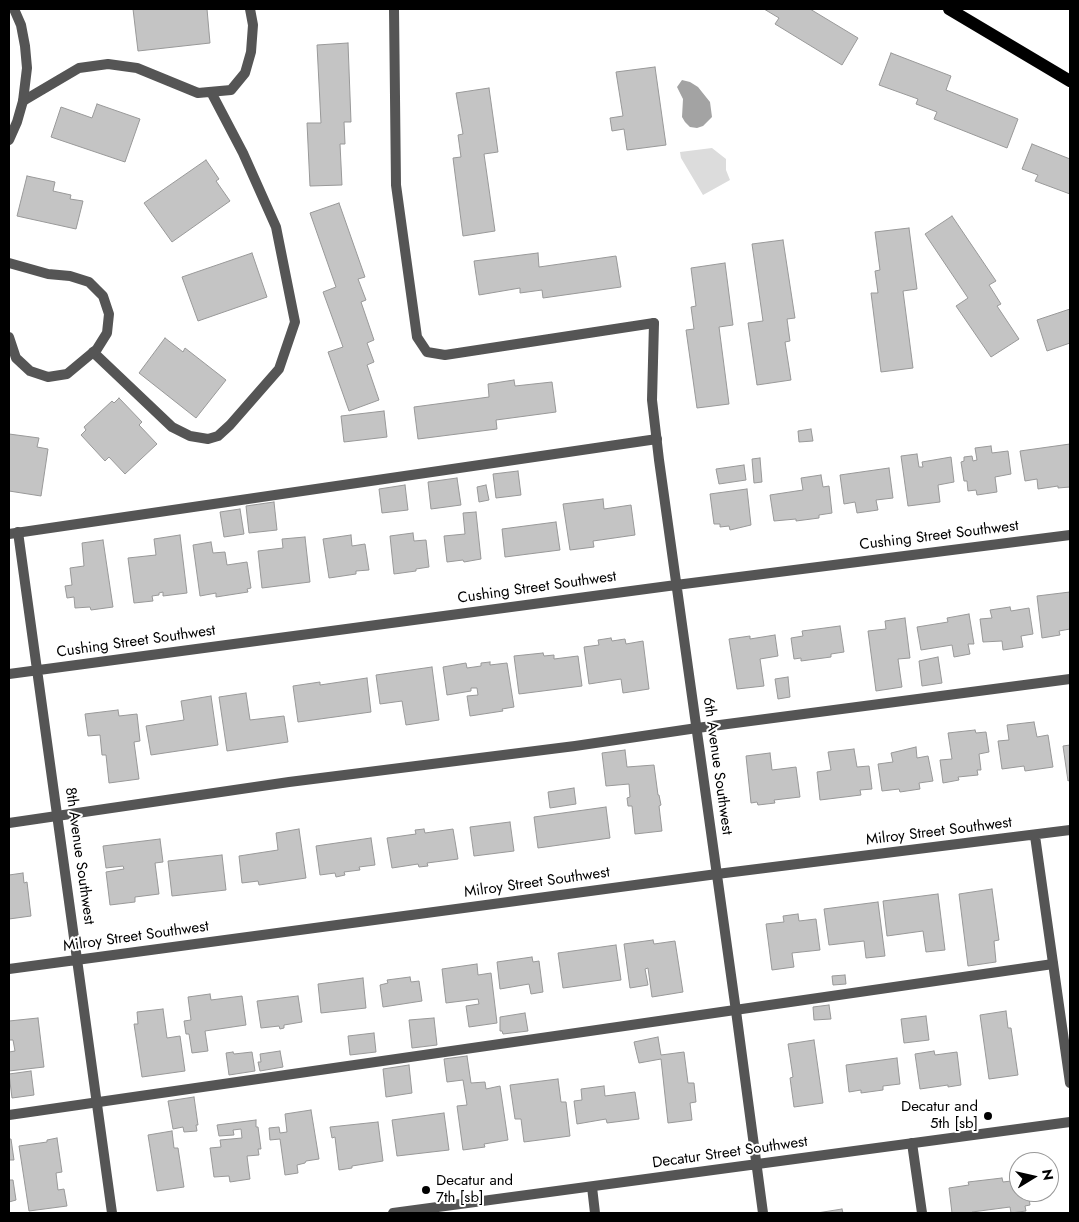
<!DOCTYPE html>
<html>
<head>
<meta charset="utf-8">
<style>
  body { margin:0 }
  #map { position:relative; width:1079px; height:1222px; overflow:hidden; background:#fff; font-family:Jost,sans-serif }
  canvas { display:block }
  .frame { position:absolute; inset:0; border:10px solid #000; pointer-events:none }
  .north { position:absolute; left:1009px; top:1152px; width:50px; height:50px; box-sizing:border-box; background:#fff; border:1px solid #999; border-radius:50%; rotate:81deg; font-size:14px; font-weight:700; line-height:20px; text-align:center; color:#000 }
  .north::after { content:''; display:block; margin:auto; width:18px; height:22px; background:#000; clip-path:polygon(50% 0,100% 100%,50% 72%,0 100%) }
</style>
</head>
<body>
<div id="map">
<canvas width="1079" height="1222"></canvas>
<div class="frame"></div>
<div class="north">N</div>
</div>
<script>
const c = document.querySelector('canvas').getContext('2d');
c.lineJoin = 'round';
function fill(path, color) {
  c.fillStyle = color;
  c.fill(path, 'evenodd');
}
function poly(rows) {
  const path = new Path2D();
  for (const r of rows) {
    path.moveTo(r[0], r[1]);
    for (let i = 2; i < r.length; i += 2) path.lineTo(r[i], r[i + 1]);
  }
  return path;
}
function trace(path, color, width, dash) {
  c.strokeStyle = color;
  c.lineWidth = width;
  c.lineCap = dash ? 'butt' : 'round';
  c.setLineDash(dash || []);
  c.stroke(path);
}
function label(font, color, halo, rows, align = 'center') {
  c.font = font + ' Jost,sans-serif';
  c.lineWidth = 4;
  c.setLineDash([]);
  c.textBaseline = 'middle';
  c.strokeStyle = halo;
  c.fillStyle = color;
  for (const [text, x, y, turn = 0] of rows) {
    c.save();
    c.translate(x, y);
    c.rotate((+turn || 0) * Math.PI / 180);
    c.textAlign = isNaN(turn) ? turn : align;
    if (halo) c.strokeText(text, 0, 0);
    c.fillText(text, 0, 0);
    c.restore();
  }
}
const green = poly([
  [712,148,726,159,726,170,730,180,703,195,681,158,680,152]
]);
const water = poly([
  [682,80,690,82,698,87,710,102,712,117,703,126,697,128,690,127,685,122,682,117,683,99,677,87]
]);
const building = poly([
  [133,9,207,9,210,43,138,51,133,9],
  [764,9,810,9,858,38,842,65,775,24,779,18,764,9],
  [348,43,351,122,344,122,345,144,340,144,342,185,310,186,307,123,321,123,317,45,348,43],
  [891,53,951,76,946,90,1018,119,1007,148,934,119,937,112,916,104,918,99,879,85,891,53],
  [655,67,666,145,627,150,624,129,612,131,610,118,623,116,616,72,655,67],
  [489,88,498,152,484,154,495,231,463,236,453,158,461,157,458,135,463,134,456,93,489,88],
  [97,104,140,119,125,162,51,137,61,107,92,118,97,104],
  [1032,144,1070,159,1070,194,1035,181,1038,175,1022,169,1032,144],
  [206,160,219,179,216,181,230,201,172,242,144,203,206,160],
  [27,176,55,182,53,191,71,195,70,199,83,201,76,229,17,216,27,176],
  [339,203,365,277,358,279,366,300,361,302,374,340,367,343,374,362,367,365,379,400,349,411,328,352,343,347,323,292,336,287,310,213,339,203],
  [952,216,996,281,989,285,1001,304,997,306,1019,339,991,357,956,306,968,298,925,234,952,216],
  [909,228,917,289,903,291,913,368,881,372,871,293,878,293,875,271,880,270,875,232,909,228],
  [783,240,795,318,787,319,790,341,785,342,791,380,757,385,748,323,763,321,752,244,783,240],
  [252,253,267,297,198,321,182,277,252,253],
  [538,253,539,267,616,256,621,287,543,298,542,290,520,293,520,288,479,295,474,261,538,253],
  [725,263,733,325,719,327,729,404,697,408,686,330,694,329,691,307,696,306,691,268,725,263],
  [1070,309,1070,343,1047,351,1037,320,1070,309],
  [165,338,183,352,185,348,226,380,196,418,139,373,165,338],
  [514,380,515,386,552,382,556,412,496,420,497,429,418,439,414,407,489,397,488,384,514,380],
  [119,398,142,422,139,425,157,444,125,474,109,457,105,461,81,435,86,430,84,427,112,401,114,403,119,398],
  [384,411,387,437,344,442,341,416,384,411],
  [811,429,813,441,799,442,798,431,811,429],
  [9,434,39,438,37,447,48,449,41,496,9,491,9,434],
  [1070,444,1070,487,1058,488,1058,486,1038,489,1037,479,1025,481,1020,451,1070,444],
  [991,446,992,453,1008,451,1011,474,995,477,997,492,977,495,976,490,968,491,967,481,964,481,961,462,964,461,964,457,972,456,973,461,977,460,975,448,991,446],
  [917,454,919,467,923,467,922,462,951,457,954,482,938,485,940,502,908,506,901,456,917,454],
  [760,458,762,482,754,483,752,459,760,458],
  [744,465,746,480,719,484,716,469,744,465],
  [889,468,893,498,876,500,878,510,857,513,855,502,844,504,840,475,889,468],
  [518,471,521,495,496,498,493,474,518,471],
  [821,475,823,487,829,486,832,513,819,515,819,518,796,521,796,519,774,521,770,495,803,490,801,478,821,475],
  [457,478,461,505,431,509,428,482,457,478],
  [405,485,408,510,382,513,379,489,405,485],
  [486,485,489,500,479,502,477,487,486,485],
  [747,489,751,525,730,530,729,526,720,527,720,524,714,524,710,494,747,489],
  [603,499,604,509,631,505,635,535,593,541,594,547,570,550,563,504,603,499],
  [274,502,277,530,249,533,246,506,274,502],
  [240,509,244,534,224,537,220,512,240,509],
  [476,512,481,559,464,562,463,560,447,562,444,536,465,534,463,513,476,512],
  [556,522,560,550,505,557,502,529,556,522],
  [413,533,414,541,426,540,429,567,416,569,416,571,394,574,390,536,413,533],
  [180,535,187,593,163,596,163,592,159,593,159,595,152,596,153,601,134,603,128,558,156,555,154,539,180,535],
  [351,535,352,546,365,544,369,570,356,571,356,574,329,578,323,539,351,535],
  [305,537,310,582,262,588,258,551,283,548,282,539,305,537],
  [103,540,113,607,91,610,90,607,75,608,74,597,67,598,65,586,72,585,70,568,84,566,82,543,103,540],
  [211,542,213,553,225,552,227,565,247,562,251,588,247,589,248,592,216,597,216,593,200,596,193,545,211,542],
  [1070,592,1070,629,1059,631,1060,635,1042,638,1037,596,1070,592],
  [1010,607,1011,611,1029,608,1033,634,1021,636,1023,647,1003,650,1002,641,983,642,980,619,992,618,990,610,1010,607],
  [969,614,974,644,968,644,970,654,954,657,952,645,921,650,917,627,948,622,947,618,969,614],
  [905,618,910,658,898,659,902,687,876,691,868,631,886,629,885,621,905,618],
  [840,626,844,652,831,654,831,657,801,661,801,658,794,659,791,638,803,636,802,631,840,626],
  [775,635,778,656,760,659,764,686,737,689,729,639,750,636,750,639,775,635],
  [611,638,612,641,625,639,626,644,643,641,649,689,623,693,621,679,589,684,584,647,599,645,598,640,611,638],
  [543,653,544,656,554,655,554,659,578,656,582,686,519,694,514,656,543,653],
  [938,657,942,683,922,686,919,661,938,657],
  [490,662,490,665,507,663,514,707,502,709,503,711,470,716,467,696,478,695,477,688,471,688,471,691,447,695,443,667,466,663,467,668,481,666,481,663,490,662],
  [432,667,439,720,406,725,402,701,380,704,376,675,432,667],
  [788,677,790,697,778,699,775,679,788,677],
  [367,678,371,712,298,722,293,686,320,682,320,685,367,678],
  [246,693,250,720,284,716,288,742,227,751,219,697,246,693],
  [211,696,218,745,151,755,146,726,184,720,181,701,211,696],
  [118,710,119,716,137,714,140,741,134,742,139,779,109,783,106,755,102,755,100,735,88,736,85,714,118,710],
  [1034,722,1037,737,1048,735,1053,767,1025,771,1024,766,1002,769,998,741,1009,740,1007,725,1034,722],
  [975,730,976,733,986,732,989,752,979,754,981,770,977,770,978,775,958,777,959,780,943,783,940,760,952,759,948,733,975,730],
  [1070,745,1070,780,1068,781,1063,746,1070,745],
  [916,747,917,758,928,756,933,781,919,783,920,789,900,792,899,789,882,791,878,764,893,762,891,753,916,747],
  [854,749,857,767,869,766,872,789,860,790,861,795,820,800,817,772,831,770,828,752,854,749],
  [625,750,627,767,654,765,658,795,659,795,661,805,659,806,662,831,635,834,632,806,628,806,627,798,630,797,629,784,606,786,602,753,625,750],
  [770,753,772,770,796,767,800,797,774,800,775,803,758,805,757,802,751,803,746,756,770,753],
  [574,788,576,804,550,808,548,792,574,788],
  [606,807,610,838,538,848,534,817,606,807],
  [510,822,514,851,474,856,470,827,510,822],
  [299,829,306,878,259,885,258,881,242,883,239,856,278,850,276,833,299,829],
  [424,829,425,833,453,829,458,859,427,863,428,866,419,867,418,864,392,868,387,838,416,834,415,830,424,829],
  [371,838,375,865,359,867,360,870,344,872,345,875,336,877,335,873,320,875,316,846,371,838],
  [160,839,163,862,155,863,159,894,135,897,135,902,110,905,106,872,124,869,123,866,106,868,103,846,160,839],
  [222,855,226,890,172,896,168,861,222,855],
  [23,873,24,883,27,882,31,916,9,919,9,875,23,873],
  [992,889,999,940,994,941,996,962,968,966,959,894,992,889],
  [938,894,945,950,926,952,923,931,887,936,883,901,938,894],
  [878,902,885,956,866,958,864,941,829,945,824,909,878,902],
  [798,914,799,921,816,919,820,950,792,953,794,967,772,970,766,924,784,922,783,916,798,914],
  [653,940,654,944,675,941,683,992,652,997,648,968,645,969,648,985,630,988,624,944,653,940],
  [616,945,621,980,563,988,558,953,616,945],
  [532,957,533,962,539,961,543,992,531,994,529,984,500,989,497,962,532,957],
  [477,964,478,975,491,973,497,1023,469,1027,466,1006,479,1004,478,999,446,1003,442,969,477,964],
  [845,975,846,984,833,985,832,976,845,975],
  [410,977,411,982,419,981,422,1001,383,1007,380,985,388,983,387,980,410,977],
  [363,978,366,1008,321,1013,318,984,363,978],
  [210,994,211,1000,242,996,246,1025,205,1031,208,1051,192,1053,189,1034,186,1034,184,1021,191,1020,188,997,210,994],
  [298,996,302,1022,284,1025,284,1028,280,1029,279,1026,261,1028,257,1001,298,996],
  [829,1005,831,1019,814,1020,813,1007,829,1005],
  [163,1009,167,1038,180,1036,185,1071,142,1077,134,1024,138,1024,137,1012,163,1009],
  [1006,1011,1008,1028,1011,1028,1018,1075,989,1079,980,1015,1006,1011],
  [525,1013,528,1031,503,1034,502,1031,500,1031,500,1017,525,1013],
  [926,1016,929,1040,904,1043,901,1019,926,1016],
  [38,1018,44,1067,9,1071,9,1052,15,1051,13,1040,9,1040,9,1021,38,1018],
  [434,1018,437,1045,412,1048,409,1020,434,1018],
  [374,1033,376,1052,350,1055,348,1036,374,1033],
  [658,1037,661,1055,684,1052,688,1083,694,1083,696,1102,690,1103,692,1120,668,1123,661,1059,639,1063,634,1042,658,1037],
  [814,1040,823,1103,794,1107,790,1078,793,1077,788,1044,814,1040],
  [280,1051,283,1067,260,1071,258,1062,261,1062,260,1054,280,1051],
  [934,1051,935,1055,957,1052,961,1085,948,1087,948,1085,920,1089,915,1054,934,1051],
  [233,1052,234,1054,252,1052,255,1071,229,1075,226,1053,233,1052],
  [467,1056,471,1083,485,1082,486,1089,500,1086,508,1140,484,1144,485,1147,463,1150,457,1106,467,1105,463,1080,447,1082,444,1059,467,1056],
  [897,1058,900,1084,883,1086,883,1090,861,1093,861,1090,849,1092,846,1065,897,1058],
  [409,1065,412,1093,386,1097,383,1069,409,1065],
  [31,1071,34,1095,12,1098,9,1074,31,1071],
  [558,1079,561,1102,566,1102,570,1136,524,1142,521,1119,515,1119,510,1085,558,1079],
  [604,1086,605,1096,635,1092,639,1119,607,1123,606,1119,577,1124,574,1101,582,1100,581,1089,604,1086],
  [194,1097,198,1125,196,1125,197,1131,184,1132,183,1127,173,1129,168,1101,194,1097],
  [311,1110,319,1159,306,1161,305,1163,297,1165,298,1173,285,1175,280,1139,270,1140,269,1128,279,1127,280,1133,287,1132,285,1114,311,1110],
  [444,1113,449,1150,397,1156,392,1120,444,1113],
  [256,1120,256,1127,258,1127,261,1149,258,1149,259,1155,247,1156,250,1179,230,1182,229,1176,214,1177,210,1148,221,1147,220,1140,242,1138,241,1129,233,1130,234,1135,219,1136,217,1125,256,1120],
  [378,1122,383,1161,352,1166,352,1168,339,1170,335,1137,332,1138,330,1127,378,1122],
  [172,1131,174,1148,178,1148,184,1187,157,1191,148,1135,172,1131],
  [57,1138,62,1172,56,1173,58,1190,64,1189,67,1206,29,1211,19,1146,47,1142,47,1140,57,1138],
  [9,1139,11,1139,14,1160,9,1160,9,1139],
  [1002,1178,1003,1182,1019,1180,1019,1192,1028,1192,1030,1205,1025,1206,1026,1211,1011,1213,1010,1207,972,1212,972,1213,952,1213,949,1188,969,1185,968,1182,1002,1178],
  [9,1180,13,1180,16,1200,9,1202,9,1180],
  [842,1209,843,1213,817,1213,842,1209]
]);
const service = poly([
  [394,9,396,185,417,337,427,352,445,355,654,323],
  [23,101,79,68,108,64,137,68,198,93,231,90,245,73,251,52,253,25,250,9],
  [93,352,172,427,190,436,208,439,218,436,230,425,279,369,295,322,276,227,243,153,211,92],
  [9,534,657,439],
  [9,823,289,782,575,746,697,728,1070,679],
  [9,1115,1053,964],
  [912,1143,922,1213],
  [592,1187,595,1213]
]);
const minor = poly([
  [9,140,17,122,23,101,27,68,25,46,21,25,14,9],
  [9,263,48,274,70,276,89,282,103,296,109,314,107,333,97,349,67,374,48,377,30,371,16,358,9,337],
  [654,323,652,400,659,460,736,1011,763,1213],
  [18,532,112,1213],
  [9,674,676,585,1070,535],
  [1035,836,1070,1083],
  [9,969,717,874,1070,830],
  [393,1213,1070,1122]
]);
const primary = poly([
  [949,9,1070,81]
]);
const markers = [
  [988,1116,5,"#000"],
  [426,1190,5,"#000"]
];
const streetNames = [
  ["Cushing Street Southwest",939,536,-7],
  ["Cushing Street Southwest",537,588,-8],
  ["Cushing Street Southwest",136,642,-8],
  ["6th Avenue Southwest",717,766,82],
  ["Milroy Street Southwest",939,832,-7],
  ["8th Avenue Southwest",79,856,82],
  ["Milroy Street Southwest",537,883,-8],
  ["Milroy Street Southwest",136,937,-8],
  ["Decatur Street Southwest",730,1153,-8]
];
const poiNames = [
  ["Decatur and",978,1107],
  ["5th [sb]",978,1124],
  ["Decatur and",436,1181,"left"],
  ["7th [sb]",436,1198,"left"]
];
fill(green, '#dcdcdc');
fill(water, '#a3a3a3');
fill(building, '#c4c4c4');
trace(building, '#999', 1);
trace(service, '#555', 10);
trace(minor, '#555', 10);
trace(primary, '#000', 12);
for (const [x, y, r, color] of markers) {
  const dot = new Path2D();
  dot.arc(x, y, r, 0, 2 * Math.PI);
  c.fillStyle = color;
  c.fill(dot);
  trace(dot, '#fff', 2);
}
label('15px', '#000', '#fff', streetNames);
label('15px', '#000', '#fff', poiNames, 'right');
</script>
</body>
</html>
